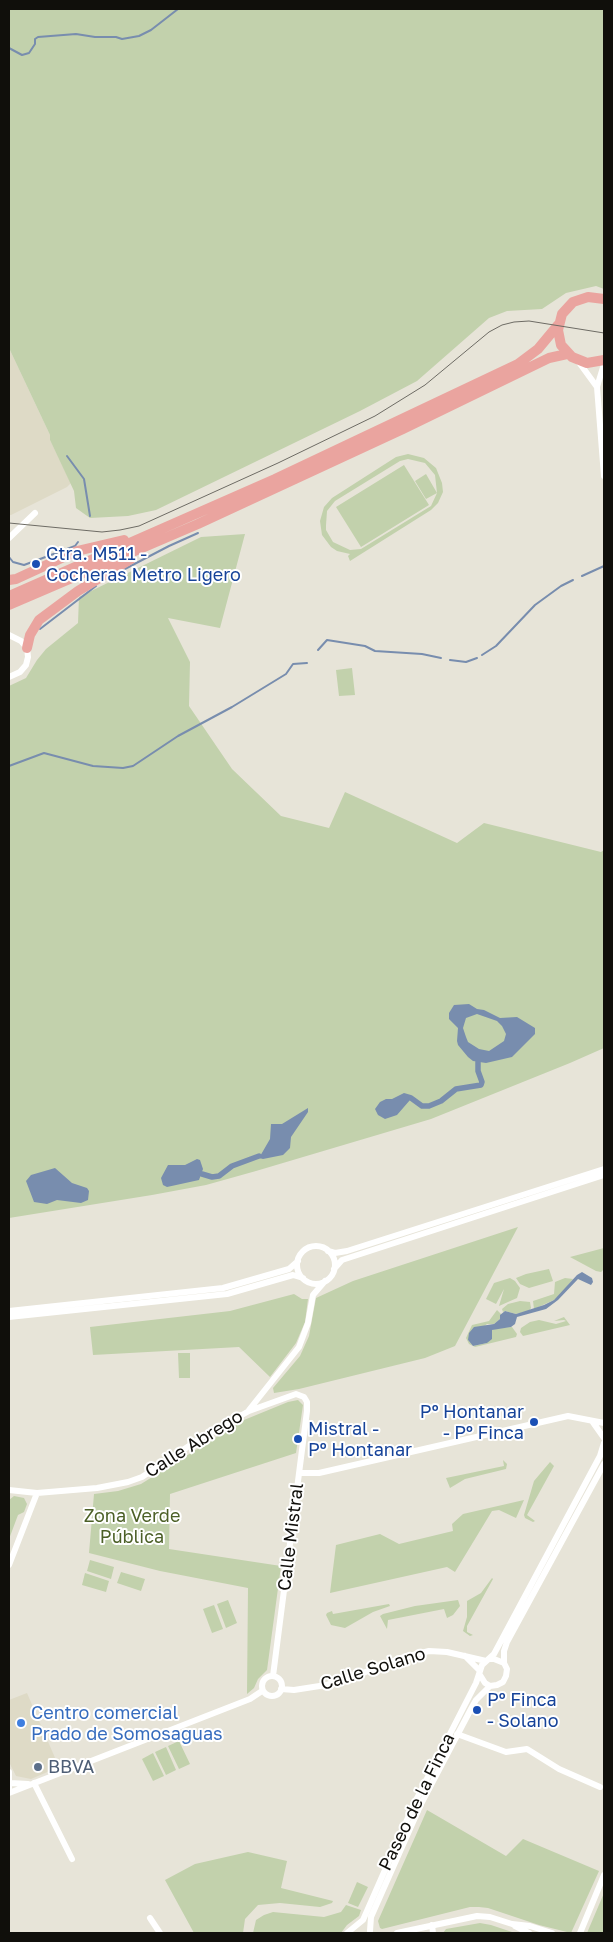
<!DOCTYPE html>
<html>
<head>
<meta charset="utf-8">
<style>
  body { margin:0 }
  #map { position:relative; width:613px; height:1942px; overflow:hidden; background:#e7e4d8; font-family:"Golos Text",sans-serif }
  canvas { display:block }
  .frame { position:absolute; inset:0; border:10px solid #100f0b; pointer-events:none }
</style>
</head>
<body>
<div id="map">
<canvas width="613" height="1942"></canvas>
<div class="frame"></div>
</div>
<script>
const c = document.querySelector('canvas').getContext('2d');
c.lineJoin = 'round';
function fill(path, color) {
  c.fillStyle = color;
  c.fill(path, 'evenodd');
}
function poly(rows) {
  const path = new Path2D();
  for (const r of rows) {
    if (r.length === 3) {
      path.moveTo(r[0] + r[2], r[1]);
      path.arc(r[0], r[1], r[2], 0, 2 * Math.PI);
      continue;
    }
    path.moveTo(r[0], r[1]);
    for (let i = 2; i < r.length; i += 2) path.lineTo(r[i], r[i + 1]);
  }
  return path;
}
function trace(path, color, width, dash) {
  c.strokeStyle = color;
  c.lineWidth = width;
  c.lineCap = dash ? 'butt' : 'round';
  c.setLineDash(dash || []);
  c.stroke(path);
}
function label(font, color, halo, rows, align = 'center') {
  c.font = font + ' "Golos Text",sans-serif';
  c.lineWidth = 4;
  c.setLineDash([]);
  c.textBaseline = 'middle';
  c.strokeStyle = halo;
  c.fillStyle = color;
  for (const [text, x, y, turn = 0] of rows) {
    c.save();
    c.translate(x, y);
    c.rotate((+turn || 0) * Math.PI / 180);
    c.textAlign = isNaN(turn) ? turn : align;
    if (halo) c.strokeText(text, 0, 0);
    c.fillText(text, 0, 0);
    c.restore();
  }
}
const built = poly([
  [9,348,50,435,50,440,71,483,67,487,11,515,9,515],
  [27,1693,59,1767,31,1779,16,1776,9,1762,9,1700]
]);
const green = poly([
  [9,9,604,9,604,289,596,286,566,293,542,309,507,311,489,318,417,381,360,411,156,510,128,516,90,518,76,508,74,491,50,440,50,435,9,348],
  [408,454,424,458,436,468,442,483,443,492,438,503,431,510,350,561,348,556,350,554,337,551,331,547,322,535,320,521,324,507,332,498,396,457],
  [408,459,425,463,435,475,437,493,431,506,361,549,350,550,333,542,326,530,326,525,327,511,335,501,400,461],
  [404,465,429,505,361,547,336,507],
  [426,474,437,493,426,499,415,481],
  [245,534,220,628,168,618,190,662,189,706,232,769,281,816,329,828,345,792,457,843,484,823,601,852,604,850,604,1048,570,1063,431,1119,256,1171,206,1185,152,1195,9,1218,9,686,26,678,37,660,46,649,78,623,79,597,201,537],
  [352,668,355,695,339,696,336,670],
  [518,1227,455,1346,425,1358,299,1389,274,1393,273,1388,300,1356,309,1336,316,1298,353,1281],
  [604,1248,604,1269,601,1272,596,1271,570,1257],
  [549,1269,553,1281,529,1288,520,1284,516,1278,526,1274],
  [510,1278,515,1281,520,1288,517,1298,499,1306,504,1289,496,1304,488,1300,492,1292,488,1300,486,1299,494,1283],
  [565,1278,573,1279,562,1293,554,1300,534,1309,533,1301,554,1294,555,1282],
  [294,1294,302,1299,308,1299,305,1322,296,1343,270,1377,239,1347,93,1355,90,1327,230,1311],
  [520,1301,530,1302,531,1308,529,1311,516,1314,505,1311,503,1312,502,1309,508,1304],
  [497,1310,501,1314,500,1319,494,1324,487,1324,468,1340,473,1346,487,1343,492,1330,495,1328,512,1327,517,1334,516,1337,475,1347,469,1344,466,1338,472,1325,489,1321],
  [564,1317,570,1325,523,1336,520,1332,521,1328,530,1322,539,1320,556,1324,566,1321,564,1320,554,1321],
  [178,1353,190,1353,190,1378,179,1378],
  [298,1400,303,1405,296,1453,170,1494,169,1549,281,1566,267,1670,258,1679,254,1688,247,1694,248,1588,160,1571,89,1553,94,1494,118,1491,141,1484,244,1420,288,1402],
  [503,1460,507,1464,506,1469,465,1479,450,1488,446,1478,504,1466],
  [550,1462,554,1466,527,1515,535,1521,533,1522,525,1518,524,1515,534,1481],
  [14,1496,24,1498,27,1504,24,1512,18,1515,9,1539,9,1500],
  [524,1500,516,1518,499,1510,492,1511,455,1572,447,1567,330,1593,336,1545,380,1534,399,1544,453,1531,452,1524,463,1514],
  [90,1560,114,1567,111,1579,87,1571],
  [121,1572,145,1579,141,1591,117,1583],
  [85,1573,109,1581,106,1592,82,1585],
  [492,1578,493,1579,467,1626,467,1632,473,1635,470,1636,463,1631,467,1617,467,1601,481,1593],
  [228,1600,237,1623,226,1628,217,1604],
  [458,1600,460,1606,453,1615,447,1618,444,1609,388,1620,387,1629,380,1616,383,1614,415,1606],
  [389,1604,390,1606,373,1612,345,1628,331,1625,326,1615,327,1613,332,1611,333,1614],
  [214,1605,223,1629,212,1633,203,1609],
  [179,1741,190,1764,179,1769,168,1746],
  [166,1747,176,1770,166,1775,155,1752],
  [153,1753,164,1776,153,1781,142,1759],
  [427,1810,506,1856,523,1839,599,1871,571,1933,539,1925,488,1908,479,1907,470,1907,382,1929,380,1928,378,1921],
  [248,1852,287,1861,281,1888,333,1901,332,1903,320,1907,280,1903,258,1905,245,1919,243,1933,194,1933,165,1880,195,1864],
  [357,1882,368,1887,358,1907,348,1903],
  [604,1893,604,1933,587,1933],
  [346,1905,361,1910,359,1916,347,1925,341,1933,253,1933,256,1920,264,1915,273,1912,324,1917,341,1912],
  [480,1923,491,1925,515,1933,443,1933,446,1929]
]);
const water = poly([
  [469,1004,477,1009,484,1010,500,1018,517,1017,535,1028,535,1034,512,1057,486,1063,473,1061,468,1057,458,1045,457,1041,458,1028,449,1019,449,1013,454,1005],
  [477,1014,497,1021,502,1026,506,1034,504,1041,489,1051,479,1049,468,1042,466,1037,463,1028,466,1018],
  [404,1093,411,1095,410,1100,397,1115,385,1119,378,1115,375,1109,380,1102,386,1099,392,1099],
  [308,1108,308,1112,291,1137,290,1148,283,1155,263,1159,259,1158,270,1139,271,1124,282,1124],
  [197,1159,200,1160,203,1169,199,1180,167,1187,163,1185,161,1178,168,1165,185,1165],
  [55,1168,72,1183,87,1188,89,1191,88,1200,81,1203,57,1200,47,1204,34,1202,26,1181,31,1175],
  [582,1272,592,1278,593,1282,591,1285,578,1279,558,1300,546,1309,517,1317,515,1324,511,1327,492,1330,492,1339,487,1343,473,1346,468,1340,469,1333,474,1327,494,1324,500,1319,500,1315,505,1311,516,1314,544,1305,554,1300,577,1275]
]);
const stream = poly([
  [9,48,22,55,29,53,35,44,35,39,38,37,76,34,95,37,116,37,122,39,139,36,151,30,178,9],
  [67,456,84,479,90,516],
  [9,557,13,562,24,565,75,546,78,542],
  [121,571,169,546,198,533],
  [582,576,604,566],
  [40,629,96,586],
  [318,650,327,640,365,646,375,651,422,654,441,658],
  [482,655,496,646,535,605,561,586,573,580],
  [450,660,466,662,477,658],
  [9,766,44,753,93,766,123,768,133,766,178,736,232,707,286,674,293,664,307,663]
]);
const canal = poly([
  [411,1098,422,1106,429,1106,441,1101,456,1089,481,1085,482,1082,478,1071,478,1062],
  [202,1174,212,1177,219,1176,232,1166,259,1156]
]);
const minor = poly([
  [578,361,597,387],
  [604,364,597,387,604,476],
  [9,538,35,513],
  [9,635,21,641,27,648,28,657,26,665,20,672,9,677],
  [316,1265,19],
  [328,1251,335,1253,347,1251,604,1169],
  [334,1269,342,1260,604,1175],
  [9,1311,223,1288,289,1269,298,1261],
  [9,1317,227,1294,293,1275,303,1278],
  [249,1410,299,1347,308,1323,313,1295,325,1281],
  [592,1421,604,1438],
  [299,1473,319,1473,568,1416,604,1423],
  [9,1490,37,1493,97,1488,128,1482,142,1477,201,1438,249,1411,296,1394,304,1397,307,1402,307,1411,273,1676],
  [9,1565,37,1493],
  [465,1656,480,1671],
  [504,1663,504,1651,507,1642,604,1464],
  [480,1675,485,1683,490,1686,497,1685,503,1682,506,1676,507,1669,504,1663,494,1659,489,1659],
  [272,1686,10],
  [281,1689,294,1690,326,1685,358,1675,401,1658,429,1651,447,1652,486,1661],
  [457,1734,506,1752,527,1749,559,1769,600,1787],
  [9,1772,9,1790],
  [10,1783,28,1784],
  [34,1783,72,1859],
  [9,1793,250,1699,262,1691],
  [150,1918,160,1933],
  [432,1925,433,1933],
  [515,1926,529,1933],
  [370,1931,371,1917,421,1804,472,1707,476,1700,490,1686],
  [347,1933,363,1920,414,1804,476,1683,482,1665,494,1654,600,1456,604,1443],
  [397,1933,477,1916,490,1917,512,1924,530,1926,552,1933],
  [580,1933,604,1875]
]);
const trunk = poly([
  [604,299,588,297,573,302,562,314,558,330,561,345,572,357,587,363,604,360],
  [9,580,16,579,77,551,124,540],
  [9,596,275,479,518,364,538,349,558,325],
  [9,605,198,524,403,429,549,358,567,354],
  [27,648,30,635,39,620,78,591,131,559]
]);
const tram = poly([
  [9,523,102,532,120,530,139,526,278,463,375,416,425,385,489,332,502,325,514,322,529,321,604,333]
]);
const markers = [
  [36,564,5,"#1a4fb4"],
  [534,1422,5,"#1a4fb4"],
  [298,1439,5,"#1a4fb4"],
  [477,1710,5,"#1a4fb4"],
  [21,1723,5,"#3f7fe0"],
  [38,1767,5,"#5c6f8a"]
];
const transitNames = [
  ["Ctra. M511 -",46,554],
  ["Cocheras Metro Ligero",46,575],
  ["Pº Hontanar",524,1412,"right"],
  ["- Pº Finca",524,1433,"right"],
  ["Mistral -",308,1429],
  ["Pº Hontanar",308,1450],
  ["Pº Finca",487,1700],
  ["- Solano",487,1721]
];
const streetNames = [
  ["Calle Abrego",194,1444,-32],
  ["Calle Mistral",291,1537,-83],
  ["Calle Solano",373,1669,-17],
  ["Paseo de la Finca",417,1802,-64]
];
const parkNames = [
  ["Zona Verde",132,1516],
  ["Pública",132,1537]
];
const shopNames = [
  ["Centro comercial",31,1713],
  ["Prado de Somosaguas",31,1734]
];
const serviceNames = [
  ["BBVA",48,1767]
];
fill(built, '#dedac6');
fill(green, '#c2d1ac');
fill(water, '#788dae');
trace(stream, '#788dae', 2);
trace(canal, '#788dae', 5.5);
trace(minor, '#fff', 6);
trace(trunk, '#eaa49f', 10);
trace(tram, '#6d6b64', 1);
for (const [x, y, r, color] of markers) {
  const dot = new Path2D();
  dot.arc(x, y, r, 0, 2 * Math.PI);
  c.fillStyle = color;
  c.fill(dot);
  trace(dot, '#fff', 2);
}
label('18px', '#164399', '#fff', transitNames, 'left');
label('18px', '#100f0b', '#fff', streetNames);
label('18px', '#4c6027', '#fff', parkNames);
label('18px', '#366cbe', '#fff', shopNames, 'left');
label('18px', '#4e5e75', '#fff', serviceNames, 'left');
</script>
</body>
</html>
